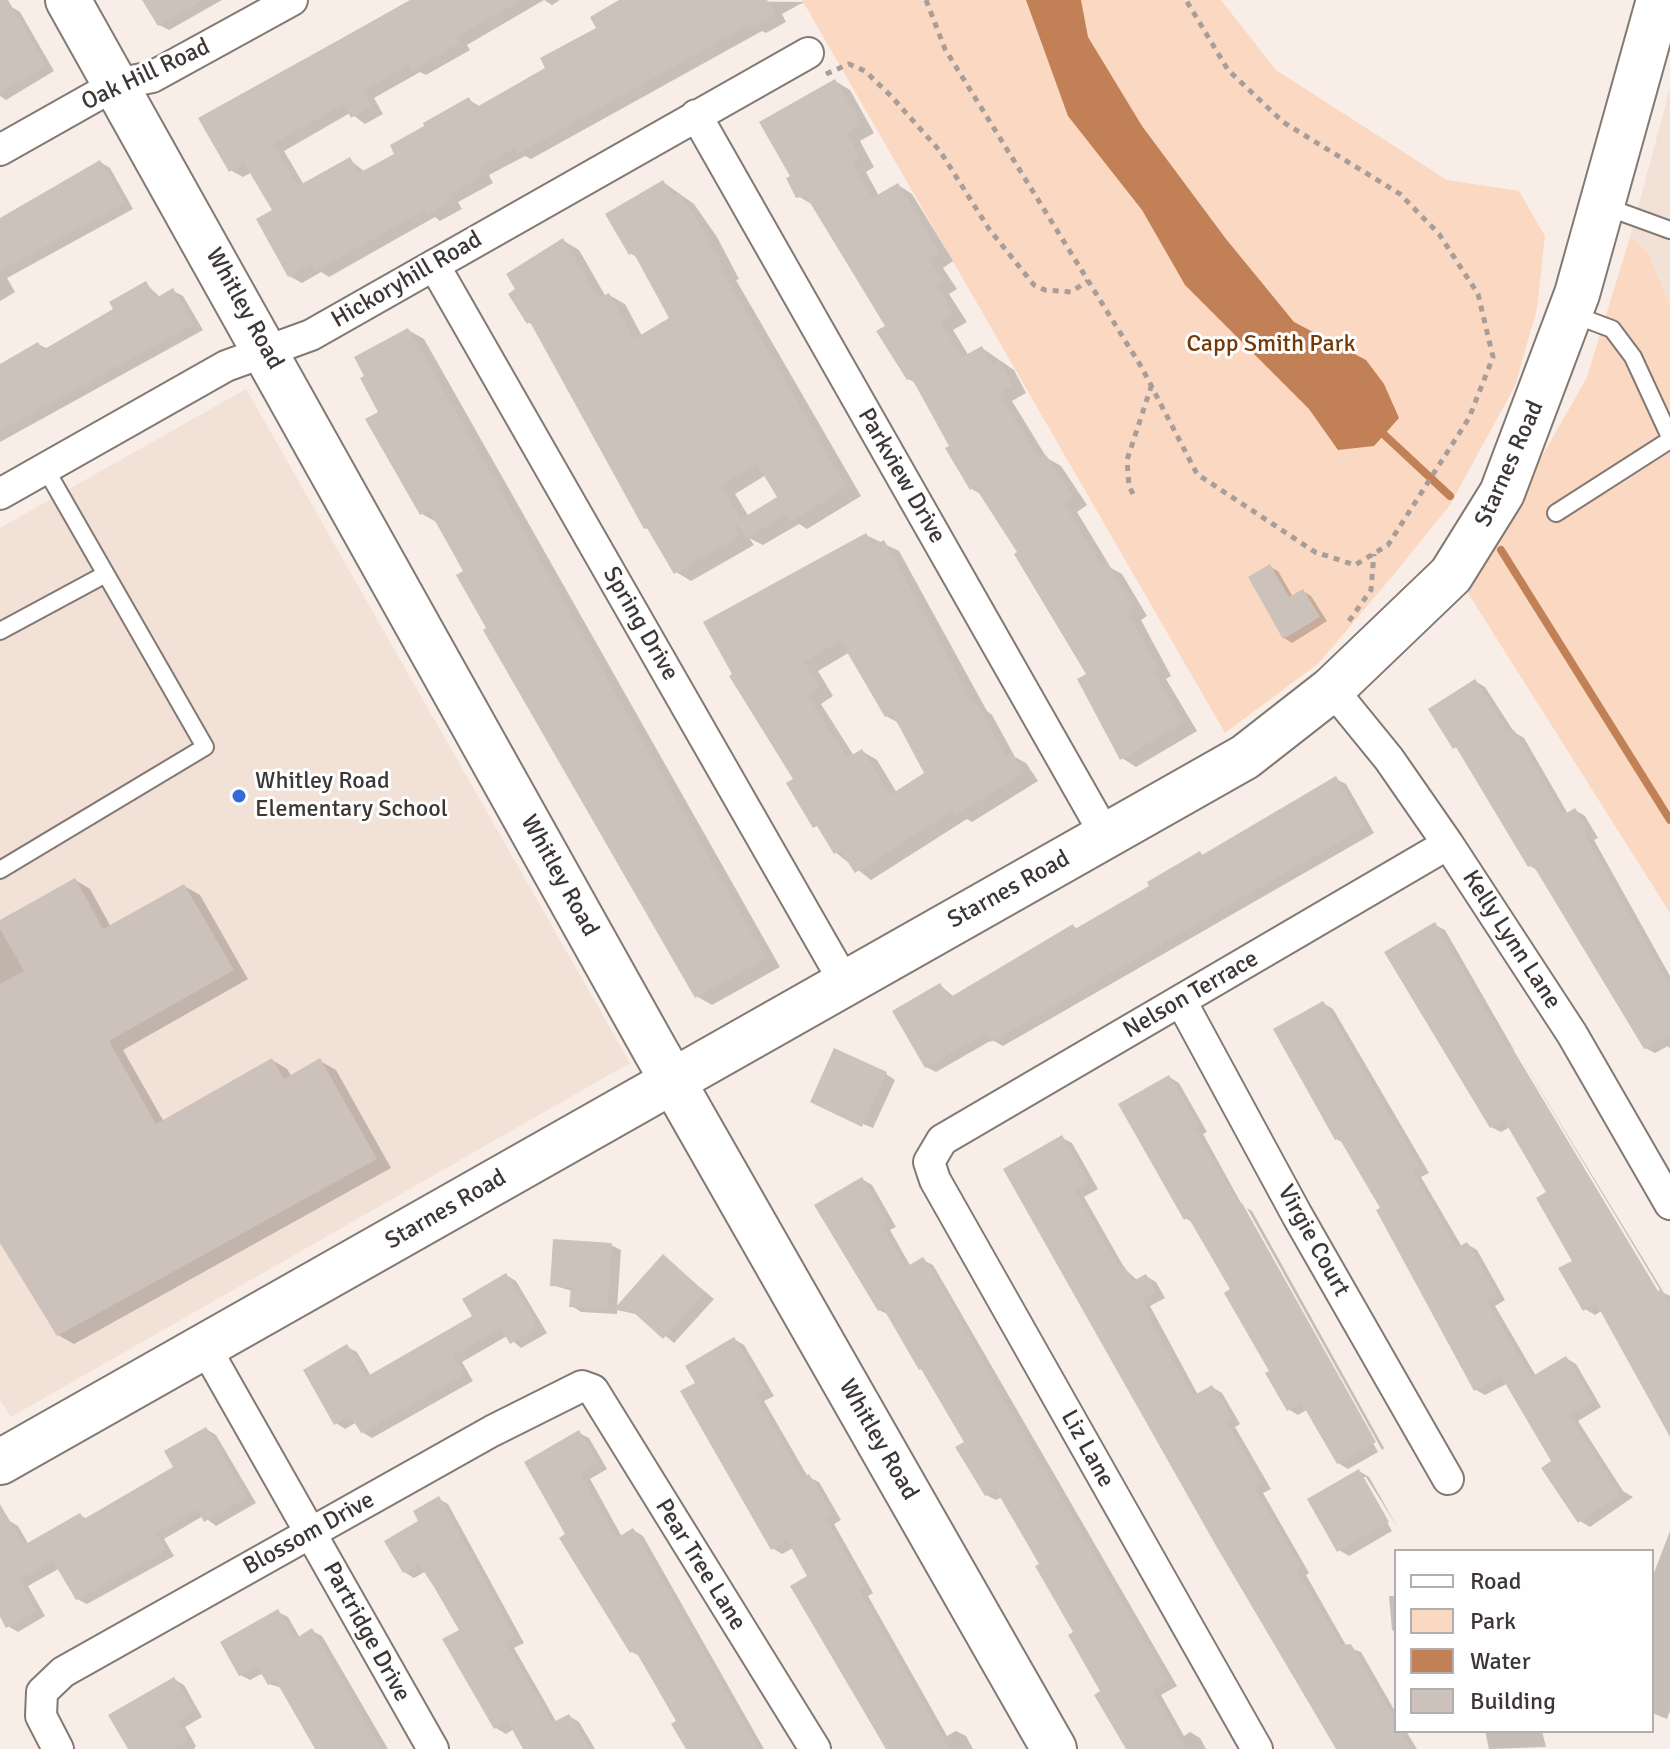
<!DOCTYPE html>
<html>
<head>
<meta charset="utf-8">
<style>
  body { margin:0 }
  #map { position:relative; width:1670px; height:1749px; overflow:hidden; background:#f9eee7; font-family:Signika,sans-serif }
  canvas { display:block }
  .legend { position:absolute; left:1394px; top:1549px; width:260px; height:184px; box-sizing:border-box; background:#fefefe; border:2px solid #b0aeae; margin:0; padding:10px 14px; list-style:none; font-size:24px; color:#3c3735 }
  .legend li { display:flex; align-items:center; gap:16px; height:40px }
  .legend b { width:40px; border:2px solid #b0aeae }
</style>
</head>
<body>
<div id="map">
<canvas width="1670" height="1749"></canvas>
<ul class="legend">
<li><b style="height:10px;background:#fff"></b>Road</li>
<li><b style="height:22px;background:#fbd8c2"></b>Park</li>
<li><b style="height:22px;background:#c18056"></b>Water</li>
<li><b style="height:22px;background:#ccc2bb"></b>Building</li>
</ul>
</div>
<script>
const c = document.querySelector('canvas').getContext('2d');
c.lineJoin = 'round';
function fill(path, color) {
  c.fillStyle = color;
  c.fill(path, 'evenodd');
}
function poly(rows) {
  const path = new Path2D();
  for (const r of rows) {
    path.moveTo(r[0], r[1]);
    for (let i = 2; i < r.length; i += 2) path.lineTo(r[i], r[i + 1]);
  }
  return path;
}
function trace(path, color, width, dash) {
  c.strokeStyle = color;
  c.lineWidth = width;
  c.lineCap = dash ? 'butt' : 'round';
  c.setLineDash(dash || []);
  c.stroke(path);
}
function label(font, color, halo, rows, align = 'center') {
  c.font = font + ' Signika,sans-serif';
  c.lineWidth = 6;
  c.setLineDash([]);
  c.textBaseline = 'middle';
  c.strokeStyle = halo;
  c.fillStyle = color;
  for (const [text, x, y, turn = 0] of rows) {
    c.save();
    c.translate(x, y);
    c.rotate((+turn || 0) * Math.PI / 180);
    c.textAlign = isNaN(turn) ? turn : align;
    if (halo) c.strokeText(text, 0, 0);
    c.fillText(text, 0, 0);
    c.restore();
  }
}
const built = poly([
  [1670,88,1670,305,1648,252,1630,237],
  [246,389,630,1063,11,1417,0,1400,0,528]
]);
const green = poly([
  [802,0,1221,0,1276,70,1447,180,1519,191,1545,236,1537,309,1515,386,1450,505,1395,573,1319,663,1225,733],
  [1630,237,1648,252,1670,305,1670,913,1466,590,1587,377]
]);
const water = poly([
  [1026,0,1081,0,1088,37,1142,126,1226,239,1294,322,1366,360,1384,384,1399,418,1374,446,1338,450,1309,409,1185,285,1142,210,1068,116]
]);
const shadow = poly([
  [145,0,222,0,169,30,159,25],
  [410,0,560,0,552,5,544,0,467,45,470,50,426,75,420,72,374,98,383,114,365,124,350,113,284,151,304,185,350,160,365,172,397,154,469,100,481,107,548,68,599,28,623,0,804,2,782,14,786,22,766,33,762,31,531,159,525,156,489,175,493,183,458,202,462,209,440,221,435,217,329,277,321,272,302,283,289,276,275,211,252,172,243,177,230,170,200,119],
  [10,6,20,12,54,71,6,100,0,96,0,11],
  [835,81,850,90,874,133,860,141,874,167,866,172,879,196,898,185,912,194,953,261,943,268,957,289,949,294,967,322,953,330,969,356,982,348,1014,370,1026,393,1012,401,1047,458,1061,466,1087,505,1077,512,1111,568,1122,574,1147,616,1141,620,1171,676,1166,679,1197,731,1136,767,1122,758,1088,675,1020,553,982,495,972,489,918,384,908,379,887,326,813,205,798,196,793,177],
  [100,162,110,168,133,209,7,278,15,292,0,301,0,219],
  [663,182,694,204,717,237,739,279,736,280,861,496,807,529,799,524,763,545,749,538,754,545,691,581,676,572,651,531,646,528,534,326,528,322,564,241,579,250,606,297,609,295,625,304,642,336,672,319,638,258,630,253],
  [766,475,780,497,749,517,735,494],
  [146,284,161,298,173,291,183,296,203,330,0,442,0,367,38,344,48,349,116,310],
  [408,330,424,339,780,967,712,1005,696,996,489,629,466,571,438,523,422,514,381,412],
  [866,535,899,551,987,711,992,715,1015,757,1026,763,1038,781,972,822,967,819,871,880,835,852,796,780,732,677],
  [850,652,886,716,899,723,927,774,897,793,877,760,862,751,854,756,821,704,833,696,818,671],
  [1270,567,1278,571,1293,597,1303,591,1311,596,1327,621,1292,643,1284,638],
  [1475,681,1485,687,1514,732,1524,738,1568,814,1575,810,1585,816,1598,838,1594,840,1670,976,1670,1049,1668,1046,1655,1053,1645,1048,1539,871,1530,866,1460,750,1455,747],
  [1336,779,1346,784,1374,833,1003,1046,992,1040,936,1072,926,1067,940,985,954,997,1073,926,1078,929,1152,887,1200,854,1205,856],
  [75,880,90,889,111,927,184,886,200,895,248,979,123,1050,164,1122,272,1060,287,1069,292,1077,320,1061,336,1070,391,1168,74,1344,58,1335,0,1239,0,923],
  [1435,925,1445,930,1514,1050,1511,1050,1661,1300,1665,1298,1517,1052,1664,1293,1670,1296,1670,1430,1603,1310,1595,1315,1585,1309,1574,1261,1549,1192,1510,1127,1501,1132,1491,1127],
  [1323,1003,1333,1009,1429,1173,1421,1177,1462,1247,1467,1244,1477,1250,1505,1300,1495,1306,1536,1376,1566,1358,1576,1364,1601,1407,1578,1421,1623,1491,1633,1497,1590,1527,1580,1521,1553,1462,1508,1383,1485,1395,1476,1390,1382,1209,1344,1143,1336,1139],
  [886,1074,895,1080,873,1128,822,1107],
  [1169,1077,1179,1083,1207,1132,1203,1134,1378,1452,1348,1469,1338,1463,1308,1409,1298,1415,1288,1409,1233,1290,1195,1224,1185,1218],
  [1062,1138,1072,1143,1098,1189,1084,1197,1125,1269,1138,1281,1146,1276,1156,1282,1165,1298,1150,1306,1198,1395,1212,1387,1222,1393,1240,1424,1235,1427,1271,1489,1263,1493,1309,1573,1306,1575,1347,1647,1361,1652,1396,1713,1396,1731,1406,1731,1417,1749,1338,1749,1006,1170],
  [862,1179,872,1185,896,1227,890,1230,911,1267,923,1260,933,1265,1177,1686,1161,1695,1184,1736,1190,1732,1200,1738,1206,1749,1129,1749,1042,1565,1002,1497,996,1500,986,1495,966,1443,925,1372,889,1315,879,1310],
  [1247,1208,1252,1211,1384,1448,1382,1450],
  [611,1245,621,1250,617,1308,663,1257,714,1299,674,1343,640,1315,617,1310,617,1314,581,1312,572,1306,572,1291,552,1285],
  [506,1275,516,1281,547,1333,521,1348,507,1336,462,1362,473,1381,372,1438,362,1432,357,1422,345,1429,336,1423,347,1347,357,1352,371,1376,474,1317],
  [734,1339,744,1345,774,1396,764,1401,808,1477,819,1482,841,1520,834,1524,873,1593,868,1596,947,1736,956,1731,966,1736,973,1749,886,1749,793,1587,810,1577,793,1548,782,1554,772,1548,697,1384],
  [206,1429,216,1435,256,1503,216,1526,203,1516,164,1539,174,1556,87,1604,77,1599,60,1568,28,1586,45,1616,18,1632,8,1626,0,1613,0,1525,8,1520,18,1526,29,1545,80,1515,87,1519,176,1468],
  [579,1433,589,1438,607,1469,590,1479,622,1537,633,1530,643,1536,764,1749,689,1749,679,1722,642,1657,632,1652,568,1535],
  [1359,1471,1369,1477,1398,1528,1366,1477,1361,1477,1392,1531,1349,1556,1339,1550],
  [439,1499,448,1504,524,1643,514,1648,557,1723,569,1716,579,1722,595,1749,526,1749,514,1729,506,1734,496,1728,462,1630,426,1571,414,1578,404,1572,421,1522],
  [1670,1531,1670,1711,1667,1719,1652,1713,1652,1578],
  [1389,1596,1396,1596,1396,1632,1392,1630],
  [278,1612,288,1617,300,1638,312,1631,322,1636,388,1749,316,1749,282,1688,269,1684,263,1673,250,1680,240,1675],
  [174,1679,184,1685,202,1717,185,1727,196,1746,194,1749,130,1749],
  [1485,1731,1542,1731,1546,1747,1489,1749]
]);
const stream = poly([
  [1378,429,1450,496],
  [1501,550,1670,820]
]);
const building = poly([
  [0,0,8,0,46,66,0,92],
  [142,0,203,0,158,26],
  [411,0,521,0,456,37,459,43,412,70,409,64,363,91,371,106,351,118,343,104,273,144,298,186,350,157,359,173,394,154,390,145,424,126,423,123,469,97,475,108,545,68,540,58,596,28,590,17,619,0,767,0,775,15,752,27,750,24,517,154,514,148,478,168,482,176,447,195,451,201,427,215,424,210,315,271,311,264,288,277,256,219,272,210,244,163,229,172,198,118],
  [835,79,861,124,846,133,860,158,852,163,872,198,898,183,939,252,929,259,943,280,936,285,953,314,940,322,962,357,982,346,991,364,999,360,1013,385,999,393,1039,459,1046,455,1073,497,1063,503,1103,567,1108,564,1134,607,1127,612,1158,668,1153,671,1183,722,1120,760,1077,679,1086,674,1014,554,1017,552,975,487,970,490,945,448,949,446,911,377,907,380,876,331,885,326,806,196,796,198,786,178,790,176,759,122],
  [100,160,125,203,0,271,0,218],
  [663,180,673,197,679,193,701,226,725,270,722,271,846,487,790,522,786,514,746,538,737,524,734,526,739,536,674,574,647,528,644,529,530,322,527,324,508,294,515,289,506,274,563,238,598,299,609,293,634,339,669,318,633,252,629,255,605,214],
  [757,464,777,497,741,519,721,485],
  [146,281,156,298,173,288,194,324,0,431,0,364,38,342,43,350,113,309,109,302],
  [408,328,766,958,695,998,483,630,486,628,456,575,463,571,429,510,420,515,365,419,378,412,360,378,364,376,354,357],
  [866,533,874,546,884,540,974,705,977,704,1005,756,1011,752,1024,772,956,815,953,810,855,873,840,850,834,854,817,826,813,828,786,783,793,779,729,676,732,674,703,622],
  [840,640,885,717,892,713,924,773,890,795,862,749,847,758,807,695,820,687,804,662],
  [1270,564,1289,597,1303,589,1320,617,1283,639,1248,577],
  [1475,679,1509,732,1514,730,1563,815,1575,808,1589,832,1585,835,1670,986,1670,1034,1644,1049,1533,865,1528,867,1456,747,1453,749,1428,709],
  [1336,776,1365,827,991,1042,986,1033,925,1068,892,1011,940,983,949,998,1073,924,1075,929,1149,886,1147,882,1200,851,1202,855],
  [75,878,103,929,184,884,234,970,109,1041,156,1124,272,1058,284,1079,320,1058,377,1159,57,1336,0,1243,0,984,24,971,0,929,0,920],
  [1435,922,1507,1048,1511,1046,1658,1291,1661,1289,1670,1304,1670,1437,1596,1303,1583,1311,1558,1268,1572,1261,1536,1198,1546,1192,1504,1120,1490,1128,1384,952],
  [1323,1001,1420,1167,1413,1171,1457,1248,1467,1242,1497,1294,1486,1300,1531,1377,1566,1356,1593,1401,1569,1415,1620,1494,1578,1523,1541,1468,1551,1461,1501,1376,1474,1391,1376,1210,1380,1208,1339,1138,1335,1140,1273,1029],
  [834,1048,887,1072,862,1127,810,1102],
  [1169,1075,1199,1126,1194,1128,1239,1204,1242,1203,1376,1442,1337,1464,1301,1402,1287,1411,1265,1373,1269,1371,1224,1293,1230,1289,1188,1217,1184,1220,1118,1104],
  [1062,1135,1089,1183,1075,1191,1120,1268,1124,1266,1133,1281,1146,1274,1156,1292,1142,1300,1151,1317,1149,1319,1193,1396,1212,1385,1232,1418,1226,1421,1262,1483,1254,1487,1301,1567,1297,1570,1341,1645,1351,1644,1396,1722,1396,1731,1401,1731,1411,1749,1336,1749,1215,1544,1003,1169],
  [862,1177,887,1221,881,1225,906,1267,923,1257,942,1286,1002,1397,1168,1680,1152,1690,1186,1749,1126,1749,1094,1695,1100,1691,1068,1635,1073,1632,1035,1566,1039,1564,996,1490,985,1496,955,1447,964,1442,921,1369,919,1370,883,1308,878,1311,814,1205],
  [553,1239,612,1243,607,1309,569,1307,571,1287,550,1286],
  [663,1254,705,1292,663,1339,632,1311,613,1310],
  [506,1273,535,1321,535,1329,510,1344,501,1328,453,1356,464,1375,361,1433,350,1415,334,1425,303,1370,347,1344,366,1377,472,1316,462,1299],
  [734,1337,765,1390,755,1395,803,1478,809,1474,832,1514,825,1518,865,1587,859,1590,949,1749,886,1749,790,1586,807,1576,787,1540,771,1550,680,1391,695,1383,685,1366],
  [206,1427,247,1497,204,1522,197,1509,156,1533,166,1550,76,1600,53,1561,19,1580,36,1611,6,1628,0,1617,0,1504,24,1545,80,1513,84,1519,173,1467,164,1451],
  [579,1430,598,1463,581,1473,591,1493,617,1538,633,1528,759,1749,686,1749,671,1724,676,1721,635,1650,630,1653,559,1538,565,1534,524,1462],
  [1359,1469,1389,1522,1337,1552,1307,1499],
  [439,1496,515,1637,505,1642,552,1723,569,1714,590,1749,523,1749,508,1722,494,1729,442,1639,459,1630,434,1587,419,1564,403,1573,384,1541,418,1521,413,1511],
  [278,1609,295,1639,312,1628,381,1749,315,1749,276,1681,268,1685,257,1666,239,1676,220,1642],
  [174,1677,194,1711,177,1721,188,1740,172,1749,128,1749,108,1715]
]);
const path = poly([
  [926,0,945,49,1142,368,1197,474,1315,552,1355,565,1388,545,1469,418,1493,357,1478,294,1439,234,1400,194,1283,122,1228,70,1186,0],
  [826,74,849,64,865,71,891,96,940,151,989,229,1034,285,1045,290,1071,292,1088,281],
  [1133,494,1129,486,1127,460,1151,387],
  [1349,621,1371,590,1374,554]
]);
const lane = poly([
  [1604,206,1670,230],
  [1572,314,1612,329,1633,357,1670,437],
  [1556,513,1670,440],
  [0,631,104,575],
  [0,870,205,747,45,468]
]);
const street = poly([
  [696,115,1106,836],
  [0,150,117,84,152,77,292,0],
  [434,265,845,983],
  [0,494,226,366,311,335,808,53],
  [1332,689,1389,759,1448,844,1572,1034,1670,1204],
  [1181,1001,1297,1215,1448,1479],
  [205,1347,433,1749],
  [58,1749,41,1716,42,1692,63,1672,492,1431,582,1386,593,1390,815,1749],
  [1257,1749,935,1180,929,1162,942,1140,1448,844]
]);
const secondary = poly([
  [68,0,655,1050,1054,1749],
  [0,1462,1245,757,1332,689,1451,575,1502,493,1577,294,1659,0]
]);
const markers = [
  [239,796,8,"#3568d8"]
];
const streetNames = [
  ["Oak Hill Road",146,75,-25],
  ["Hickoryhill Road",407,280,-30],
  ["Whitley Road",244,309,61],
  ["Starnes Road",1510,464,-66],
  ["Parkview Drive",901,476,60],
  ["Spring Drive",640,624,60],
  ["Whitley Road",559,876,61],
  ["Starnes Road",1009,890,-29],
  ["Kelly Lynn Lane",1511,940,57],
  ["Nelson Terrace",1191,995,-30],
  ["Starnes Road",446,1210,-30],
  ["Virgie Court",1313,1241,61],
  ["Whitley Road",878,1440,60],
  ["Liz Lane",1087,1449,61],
  ["Blossom Drive",309,1534,-29],
  ["Pear Tree Lane",700,1565,58],
  ["Partridge Drive",366,1632,61]
];
const parkNames = [
  ["Capp Smith Park",1271,345]
];
const poiNames = [
  ["Whitley Road",255,782],
  ["Elementary School",255,810]
];
fill(built, '#f2e1d6');
fill(green, '#fbd8c2');
fill(water, '#c18056');
fill(shadow, '#0003');
trace(stream, '#c18056', 8);
fill(building, '#ccc2bb');
trace(lane, '#837973', 20);
trace(street, '#837973', 34);
trace(secondary, '#837973', 48);
trace(path, '#a79e9a', 5, [6, 6]);
trace(lane, '#fff', 16);
trace(street, '#fff', 30);
trace(secondary, '#fff', 44);
for (const [x, y, r, color] of markers) {
  const dot = new Path2D();
  dot.arc(x, y, r, 0, 2 * Math.PI);
  c.fillStyle = color;
  c.fill(dot);
  trace(dot, '#fefefe', 3);
}
label('24px', '#3c3735', '#fefefe', streetNames);
label('24px', '#763905', '#fefefe', parkNames);
label('24px', '#3c3735', '#fefefe', poiNames, 'left');
</script>
</body>
</html>
